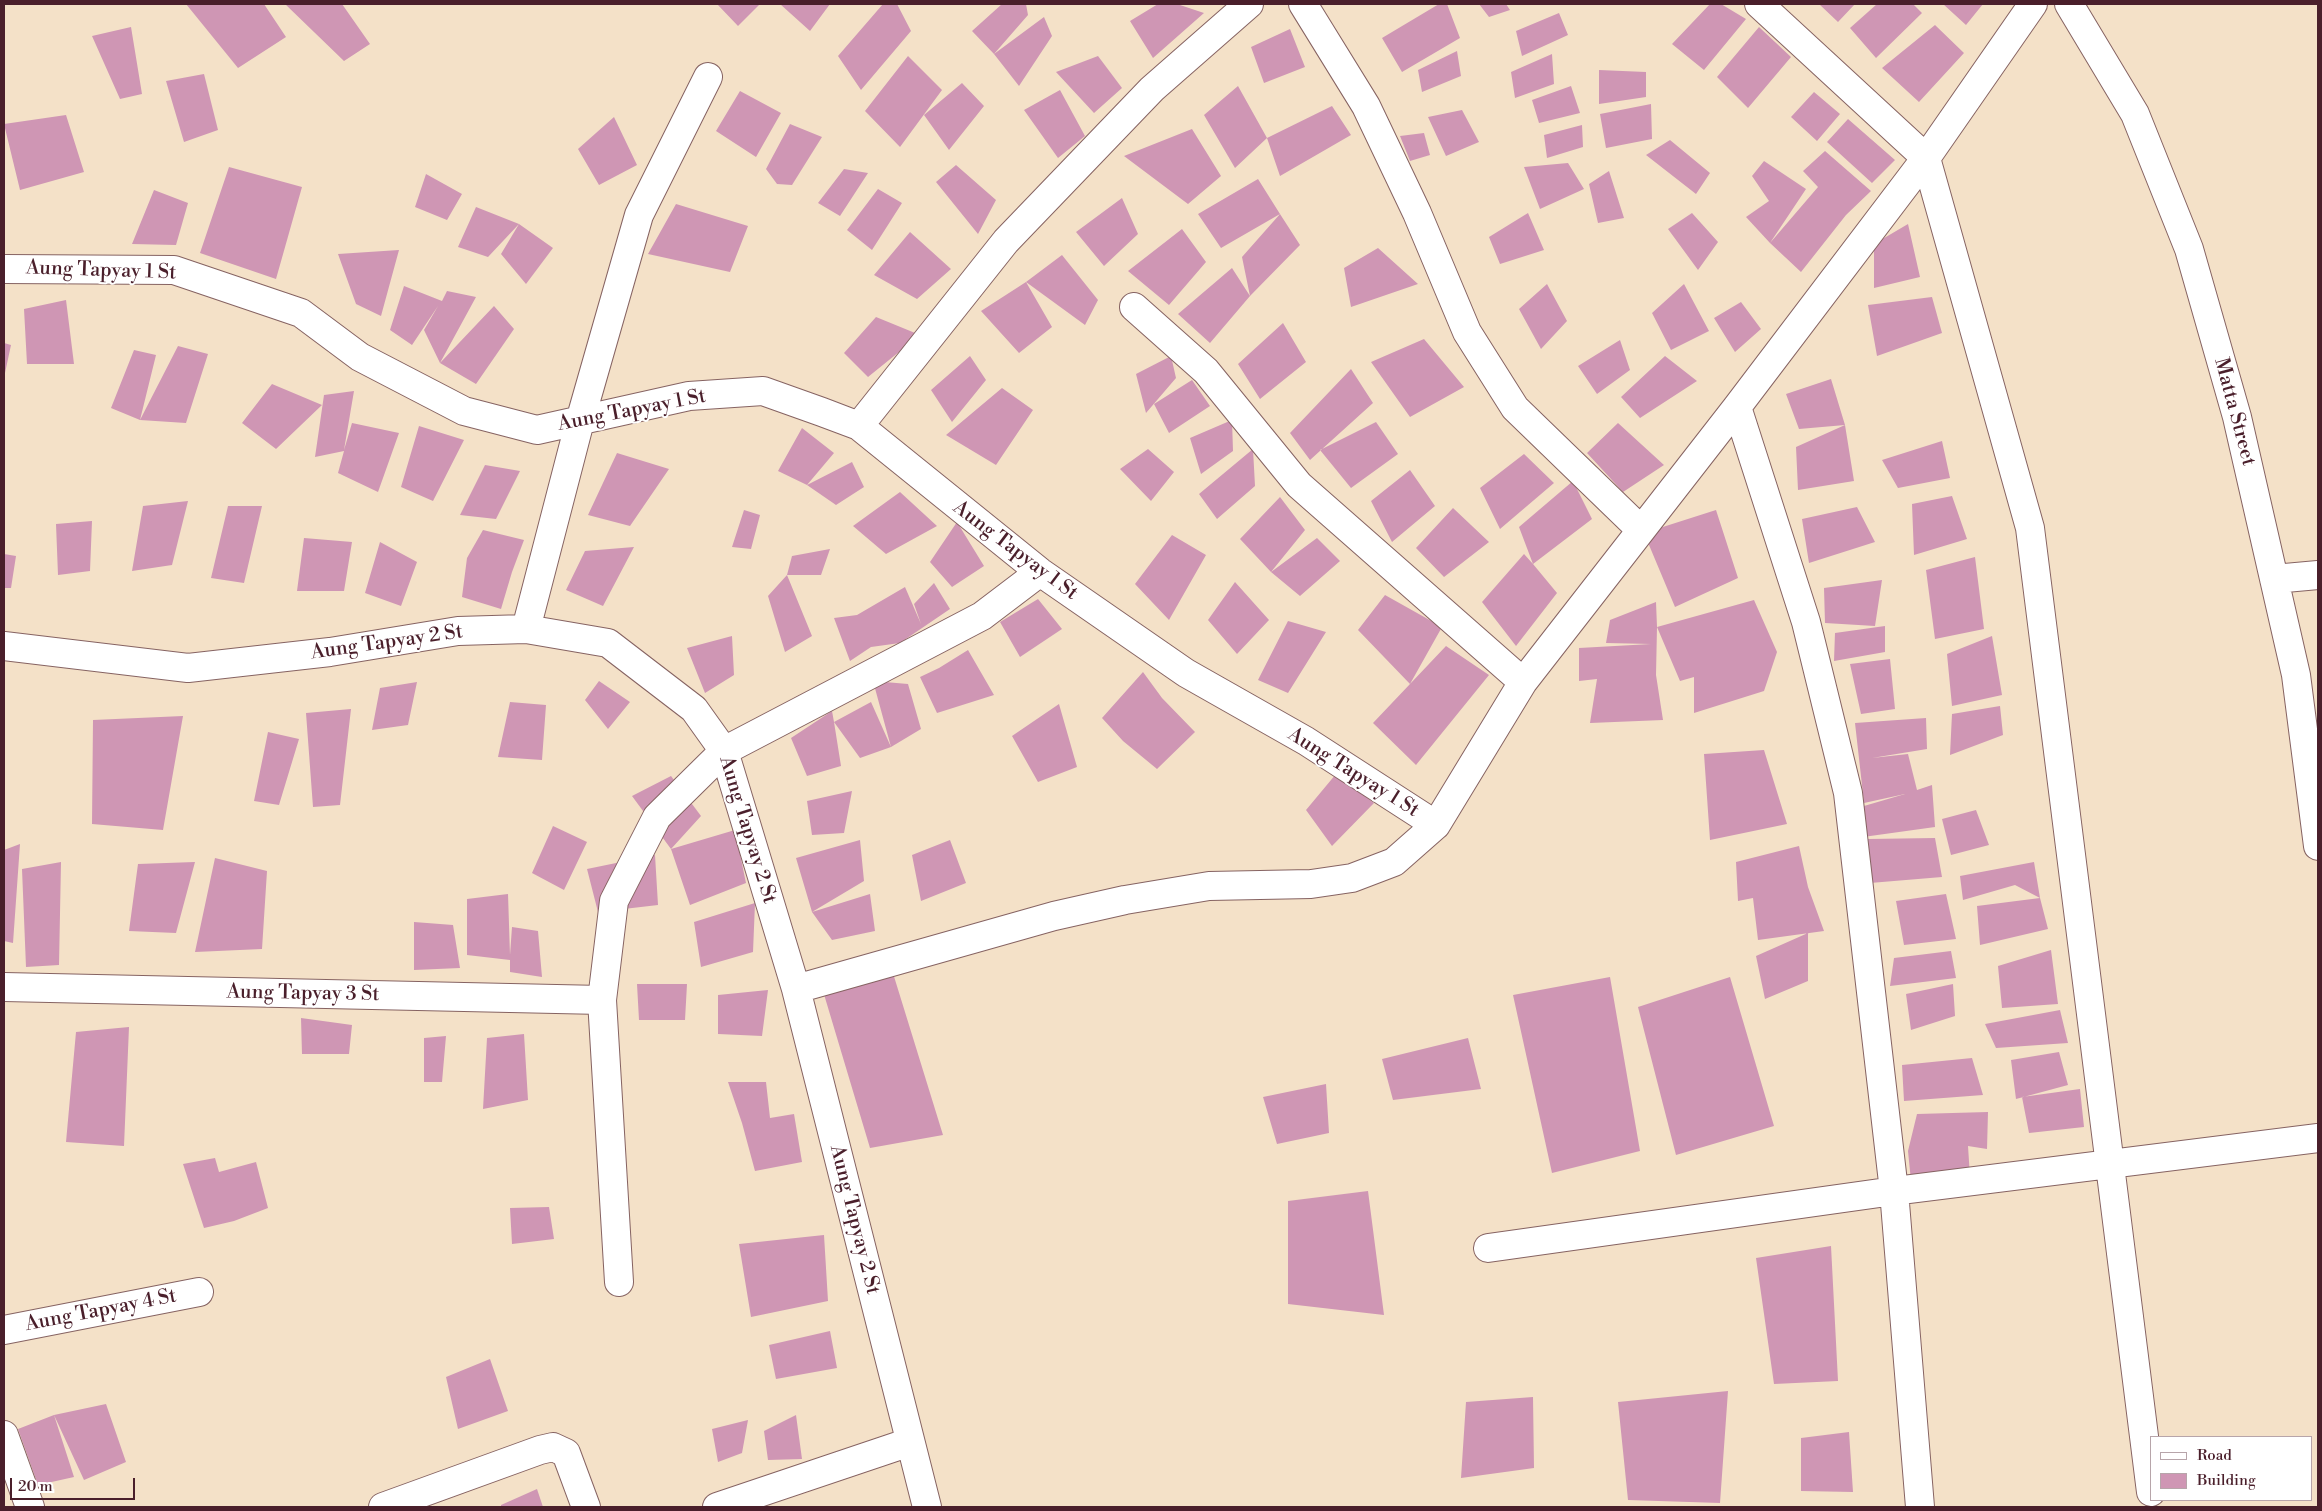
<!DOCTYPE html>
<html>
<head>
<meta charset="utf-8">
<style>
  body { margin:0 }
  #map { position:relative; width:2322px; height:1511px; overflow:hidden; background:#f4e1c8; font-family:"Libre Bodoni",serif }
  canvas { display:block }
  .frame { position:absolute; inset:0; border:5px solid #4a1f2b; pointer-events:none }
  .legend { position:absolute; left:2150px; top:1436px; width:162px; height:65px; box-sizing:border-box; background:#fff; border:1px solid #b7a5aa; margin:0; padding:6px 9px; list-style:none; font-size:15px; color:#4a1f2b }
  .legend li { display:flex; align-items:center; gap:10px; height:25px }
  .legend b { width:25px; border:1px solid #b7a5aa }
  .scale { position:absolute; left:10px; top:1478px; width:125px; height:22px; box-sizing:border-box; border:2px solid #4a1f2b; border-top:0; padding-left:6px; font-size:15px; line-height:18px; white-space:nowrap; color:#4a1f2b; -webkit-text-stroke:4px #fff; paint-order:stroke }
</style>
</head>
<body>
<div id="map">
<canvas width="2322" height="1511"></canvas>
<div class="frame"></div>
<ul class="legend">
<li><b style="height:6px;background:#fff"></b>Road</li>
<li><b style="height:14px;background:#cf96b4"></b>Building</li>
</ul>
<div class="scale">20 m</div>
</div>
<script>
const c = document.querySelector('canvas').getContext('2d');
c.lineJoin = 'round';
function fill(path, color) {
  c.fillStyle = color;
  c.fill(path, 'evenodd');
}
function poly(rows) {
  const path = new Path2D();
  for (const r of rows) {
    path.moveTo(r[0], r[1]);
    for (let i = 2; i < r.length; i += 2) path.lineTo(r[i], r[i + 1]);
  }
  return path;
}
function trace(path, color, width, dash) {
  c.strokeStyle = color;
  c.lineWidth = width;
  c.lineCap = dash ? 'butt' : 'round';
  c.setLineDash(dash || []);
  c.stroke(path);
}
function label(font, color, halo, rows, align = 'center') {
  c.font = font + ' "Libre Bodoni",serif';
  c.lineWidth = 4;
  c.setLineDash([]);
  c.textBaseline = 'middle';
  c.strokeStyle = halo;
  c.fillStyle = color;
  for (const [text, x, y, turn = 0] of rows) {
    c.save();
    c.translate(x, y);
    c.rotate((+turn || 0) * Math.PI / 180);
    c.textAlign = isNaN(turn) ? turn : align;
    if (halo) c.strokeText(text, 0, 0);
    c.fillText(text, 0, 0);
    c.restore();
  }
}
const building = poly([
  [186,4,264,4,286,37,238,68],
  [285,4,342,4,370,44,344,61],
  [717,4,760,4,738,26],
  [780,4,830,4,810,31],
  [883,4,897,4,911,31,861,90,838,56],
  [1002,4,1026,4,1028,15,994,54,972,31],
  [1158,4,1177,4,1204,13,1153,58,1130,21],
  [1439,4,1447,4,1460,38,1402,72,1382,38],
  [1479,4,1506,4,1510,10,1489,17],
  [1710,4,1721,4,1746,19,1704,70,1672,44],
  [1819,4,1855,4,1838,22],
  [1877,4,1913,4,1922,13,1876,58,1850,28],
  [1943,4,1983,4,1966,25],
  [1559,13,1568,35,1522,56,1516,31],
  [1044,17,1052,36,1019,86,994,54],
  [1935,25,1964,53,1919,102,1882,68],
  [131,27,142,94,120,99,92,36],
  [1759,27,1791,57,1748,108,1717,77],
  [1290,29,1305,67,1264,83,1251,47],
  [1457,51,1461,76,1422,92,1418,70],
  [1552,54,1554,84,1515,98,1511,72],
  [908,56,942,90,900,147,865,111],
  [1098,56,1122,88,1094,113,1056,72],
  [1599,70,1646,72,1646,97,1599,104],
  [204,74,218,130,184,142,166,81],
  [962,83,984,106,949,150,924,115],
  [1238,86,1267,138,1235,168,1204,115],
  [1571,86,1580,113,1539,123,1532,100],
  [1060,90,1085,136,1058,158,1024,110],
  [740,91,781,113,756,157,716,131],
  [1814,92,1840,114,1817,141,1791,117],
  [1651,104,1652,139,1606,148,1600,114],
  [1332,106,1351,135,1280,176,1267,138],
  [1462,110,1479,142,1446,156,1428,117],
  [66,115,84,172,20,190,4,124],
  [614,117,637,165,599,185,578,149],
  [1848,119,1895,160,1872,183,1827,142],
  [790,124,822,137,792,185,777,184,766,169],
  [1582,125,1583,147,1547,158,1544,135],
  [1192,129,1221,176,1188,204,1124,156],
  [1424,133,1430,155,1410,161,1400,136],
  [1670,140,1710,173,1696,194,1646,155],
  [1825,151,1871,191,1846,215,1801,272,1770,243,1746,217,1769,201,1752,176,1764,161,1806,189,1770,243,1818,187,1803,171],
  [1568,163,1584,189,1540,209,1524,167],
  [956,165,996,200,978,234,936,182],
  [229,167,302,187,276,279,200,253],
  [844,169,868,173,840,216,818,203],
  [1609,171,1624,218,1598,223,1589,184],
  [426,174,462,194,447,220,415,207],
  [1258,179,1280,214,1221,248,1198,214],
  [878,189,902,203,872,250,847,230],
  [154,190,188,203,176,245,132,244],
  [1122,198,1138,234,1104,266,1076,232],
  [676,204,748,226,730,272,648,254],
  [476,207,519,224,553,248,526,284,501,254,519,224,488,257,458,247],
  [1528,213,1544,250,1500,264,1489,237],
  [1692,213,1718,242,1698,270,1668,229],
  [1280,214,1300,245,1250,296,1210,343,1178,314,1232,268,1250,296,1242,257],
  [1908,224,1920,277,1874,288,1874,244],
  [1182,229,1206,262,1169,305,1128,271],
  [910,232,951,269,917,299,874,275],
  [1378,248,1418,284,1351,307,1344,268],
  [399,250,381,316,356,304,338,254],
  [1062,255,1098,300,1085,325,1026,282],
  [1026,282,1052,327,1019,353,981,311],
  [1547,284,1567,321,1541,349,1519,309],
  [1684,284,1709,331,1671,350,1652,313],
  [404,286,442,301,447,291,476,297,440,363,424,330,438,306,412,345,390,330],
  [1932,297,1942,333,1877,356,1868,305],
  [66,300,74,364,27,364,24,309],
  [1741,302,1761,329,1735,352,1714,318],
  [494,306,514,329,476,384,440,363],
  [876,317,920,335,868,377,844,353],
  [1283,323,1306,362,1260,399,1238,364],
  [1424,339,1464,387,1410,417,1371,362],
  [1620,340,1630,370,1597,394,1578,366],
  [4,343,11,345,5,373,4,373],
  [178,346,208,354,186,423,140,420],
  [134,350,156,355,140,420,111,408],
  [970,356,986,380,952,422,931,390],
  [1171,356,1176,378,1146,413,1136,374],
  [1665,356,1697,381,1640,418,1621,397],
  [1351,369,1373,403,1310,460,1290,433],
  [1831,379,1845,425,1799,429,1786,394],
  [1192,380,1210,406,1169,433,1154,404],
  [272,384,322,405,276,449,242,423],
  [1002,388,1033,410,996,465,946,435],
  [354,391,344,450,352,423,399,433,378,492,338,473,344,451,315,457,324,395],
  [1232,420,1233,451,1201,474,1190,438],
  [1376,422,1398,454,1351,488,1320,450],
  [1618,423,1664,465,1623,492,1587,453],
  [1845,425,1854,481,1798,490,1796,447],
  [419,426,464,440,433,501,401,487],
  [802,428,834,453,807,485,852,462,864,487,836,505,807,485,778,471],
  [1942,441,1950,478,1898,488,1882,460],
  [1148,449,1174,472,1151,501,1120,469],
  [1253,449,1255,486,1217,519,1199,494],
  [617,453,669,469,630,526,588,515],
  [1524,454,1554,483,1500,529,1480,488],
  [485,465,520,471,496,519,460,515],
  [1410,470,1435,506,1392,542,1371,501],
  [1573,481,1592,519,1533,564,1557,593,1516,646,1482,602,1524,554,1533,564,1519,527],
  [900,492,937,526,886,554,853,526],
  [1952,496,1967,539,1914,555,1912,504],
  [1280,497,1305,530,1271,572,1240,539],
  [188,501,172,565,132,571,143,506],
  [228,506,262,506,244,583,211,578],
  [1857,507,1875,542,1809,563,1802,519],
  [1453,508,1489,542,1444,577,1416,548],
  [744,510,760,515,751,549,732,547],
  [1716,510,1738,578,1675,607,1644,533],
  [92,521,90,571,58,575,56,524],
  [957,522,984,566,952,587,930,562],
  [483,530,524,540,512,572,501,609,462,597,467,558],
  [1172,535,1206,555,1169,620,1135,584],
  [304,538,352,542,344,591,297,591],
  [1317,538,1340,561,1300,596,1271,572],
  [380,542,417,562,401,606,365,593],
  [634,547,603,606,566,590,585,551],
  [830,549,821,575,787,575,792,556],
  [4,554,16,556,11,588,4,588],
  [1975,557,1984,629,1935,639,1926,570],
  [787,575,812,636,785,652,768,596],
  [1882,580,1875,626,1825,623,1824,588],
  [1235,582,1269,620,1237,654,1208,620],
  [934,583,950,609,900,643,871,647,850,661,834,618,857,615,905,587,921,624,914,604],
  [1385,595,1442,627,1410,684,1446,646,1489,675,1416,765,1373,723,1410,684,1358,630],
  [1038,599,1062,629,1020,657,1000,622],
  [1754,600,1777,652,1764,691,1694,713,1694,677,1680,681,1657,627,1656,675,1663,720,1590,723,1597,679,1579,681,1579,648,1651,644,1606,643,1610,620,1656,602,1657,627],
  [1288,621,1326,632,1288,693,1258,680],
  [1885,626,1885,652,1834,661,1835,633],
  [732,636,734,675,705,693,687,648],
  [1992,636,2002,695,1952,706,1947,654],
  [968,650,994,695,937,713,920,677,939,668],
  [1890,659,1895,709,1861,714,1850,664],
  [1143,672,1162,698,1195,732,1157,769,1123,741,1102,718],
  [599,681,630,702,608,729,585,700],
  [873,681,908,684,921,729,891,747],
  [417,682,408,725,372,730,380,688],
  [510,702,546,705,542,760,498,757],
  [871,702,891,747,860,758,834,722,841,766,807,776,791,738,832,711,834,722],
  [1059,704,1077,767,1038,782,1012,736],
  [2000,706,2003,735,1950,755,1952,714],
  [351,709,340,805,313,807,306,713],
  [183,716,163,830,92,824,93,720],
  [1926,718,1927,749,1872,758,1908,754,1917,790,1932,785,1935,827,1863,837,1864,806,1905,794,1864,803,1855,723],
  [268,732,299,739,279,805,254,801],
  [1764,750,1787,824,1710,840,1704,754],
  [1336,774,1374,803,1332,846,1306,810],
  [671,776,701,816,671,849,735,830,746,883,690,905,671,849,632,796],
  [852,791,844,833,812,835,807,801],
  [1976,810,1989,845,1951,855,1942,819],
  [553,826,587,842,564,890,532,873],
  [1935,838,1942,877,1870,883,1868,839],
  [860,840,864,881,812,912,870,894,875,931,832,940,812,912,796,858],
  [950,840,966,883,921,901,912,855],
  [20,844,13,943,4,941,4,850],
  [1799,846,1808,887,1824,931,1758,940,1753,898,1738,901,1736,862],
  [655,855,658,905,598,912,587,869],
  [215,858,267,871,262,949,195,952],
  [61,862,59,965,26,967,22,869],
  [195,862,176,933,129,931,138,864],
  [2034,862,2040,898,2015,885,1963,900,1960,876],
  [508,894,510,955,512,927,538,931,542,977,510,972,510,960,467,955,467,899],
  [1946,894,1956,939,1904,945,1896,901],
  [2040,898,2048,929,1980,945,1977,906],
  [755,903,753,952,701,967,694,922],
  [414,922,453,925,460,968,414,970],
  [1808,933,1808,981,1765,999,1756,956],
  [2051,950,2058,1004,2002,1008,1998,966],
  [1951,951,1956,978,1890,986,1894,958],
  [892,970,943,1135,870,1148,823,991],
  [1610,977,1640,1151,1552,1173,1513,995],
  [1730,977,1774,1126,1676,1155,1638,1007],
  [637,984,687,984,685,1020,639,1020],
  [1953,984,1955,1016,1911,1030,1906,994],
  [768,990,762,1036,718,1034,718,995],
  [2060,1010,2068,1043,1996,1048,1985,1024],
  [301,1018,352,1025,349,1054,302,1054],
  [129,1027,124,1146,66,1142,76,1032],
  [524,1034,528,1100,483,1109,487,1038],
  [446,1036,442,1082,424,1082,424,1038],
  [1468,1038,1481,1089,1393,1100,1382,1059],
  [2059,1052,2068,1085,2016,1099,2011,1060],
  [1972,1058,1983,1095,1904,1101,1902,1065],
  [728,1082,766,1082,770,1118,794,1114,802,1162,755,1171,742,1123],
  [1326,1084,1329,1133,1277,1144,1263,1097],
  [2080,1089,2084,1127,2029,1133,2022,1097],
  [1988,1112,1987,1149,1968,1146,1970,1177,1911,1181,1908,1151,1917,1114],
  [215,1158,219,1172,256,1162,268,1208,234,1221,204,1228,183,1164],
  [1368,1191,1384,1315,1288,1304,1288,1201],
  [549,1207,554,1239,512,1244,510,1208],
  [824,1235,828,1301,751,1317,739,1244],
  [1831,1246,1838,1381,1774,1384,1756,1258],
  [830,1331,837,1368,776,1379,769,1345],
  [490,1359,508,1411,458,1429,446,1377],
  [1728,1391,1720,1503,1628,1500,1618,1402],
  [1533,1397,1534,1468,1461,1478,1466,1402],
  [106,1404,126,1462,84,1480,54,1415],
  [54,1415,74,1477,38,1485,18,1429],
  [796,1415,802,1459,768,1460,764,1431],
  [748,1420,742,1453,718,1462,712,1429],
  [1849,1432,1853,1492,1801,1491,1801,1438],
  [537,1489,543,1507,501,1507,501,1505]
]);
const street = poly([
  [1303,4,1366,106,1417,213,1467,332,1515,408,1641,530],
  [1759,4,1926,158,2030,528,2151,1492],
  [2069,4,2135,114,2189,249,2237,417,2296,675,2318,846],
  [4,269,174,270,301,313,360,357,464,411,537,430,689,396,763,391,822,412,859,426,1040,572,1186,673,1306,741,1436,825],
  [1134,307,1206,371,1299,485,1523,682],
  [1737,407,1806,622,1848,793,1894,1191,1920,1507],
  [859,426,1006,241,1152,89,1249,4],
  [2274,579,2318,575],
  [526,629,580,421,639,215,708,77],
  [4,646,188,668,330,652,458,631,526,629,608,643,694,709,724,751,796,989,927,1507],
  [4,987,602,1000],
  [796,989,1054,916,1125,900,1209,886,1311,884,1352,878,1394,862,1436,825,1523,682,1737,407,1926,158,2033,4],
  [1488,1248,1894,1191,2318,1138],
  [619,1282,602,1000,614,901,657,817,724,751,982,616,1040,572],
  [4,1330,199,1292],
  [4,1435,30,1507],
  [383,1507,540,1450,553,1447,566,1453,586,1507],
  [717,1507,910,1442]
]);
const streetNames = [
  ["Aung Tapyay 1 St",101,271,2],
  ["Aung Tapyay 1 St",632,411,-11],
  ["Matta Street",2234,412,75],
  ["Aung Tapyay 1 St",1015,551,37],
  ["Aung Tapyay 2 St",387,643,-8],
  ["Aung Tapyay 1 St",1353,773,32],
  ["Aung Tapyay 2 St",747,830,73],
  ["Aung Tapyay 3 St",303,994,1],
  ["Aung Tapyay 2 St",854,1220,76],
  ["Aung Tapyay 4 St",101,1311,-11]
];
fill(building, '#cf96b4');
trace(street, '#866362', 30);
trace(street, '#fff', 28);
label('20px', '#4a1f2b', '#fff', streetNames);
</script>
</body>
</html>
